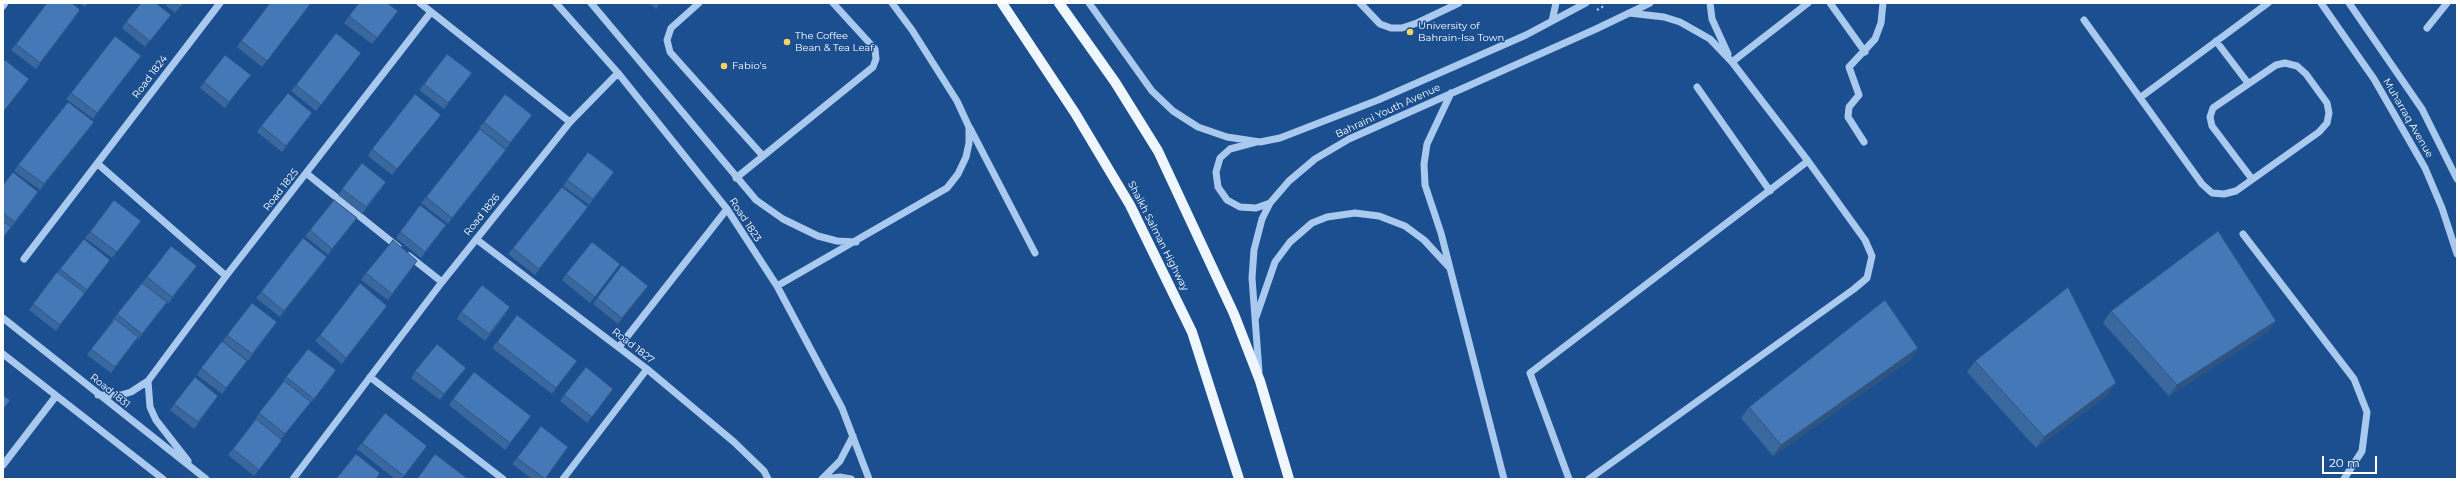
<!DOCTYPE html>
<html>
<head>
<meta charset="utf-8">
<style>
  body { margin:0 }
  #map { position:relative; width:2460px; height:482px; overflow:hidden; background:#1b4f8f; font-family:Montserrat,sans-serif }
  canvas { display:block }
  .frame { position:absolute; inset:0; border:4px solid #fff; pointer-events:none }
  .scale { position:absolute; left:2322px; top:456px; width:55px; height:18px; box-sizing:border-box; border:2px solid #fff; border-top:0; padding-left:5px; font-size:12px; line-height:14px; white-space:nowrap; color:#fff; -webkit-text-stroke:3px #1b4f8f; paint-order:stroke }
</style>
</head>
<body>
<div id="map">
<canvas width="2460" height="482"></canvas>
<div class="frame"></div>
<div class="scale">20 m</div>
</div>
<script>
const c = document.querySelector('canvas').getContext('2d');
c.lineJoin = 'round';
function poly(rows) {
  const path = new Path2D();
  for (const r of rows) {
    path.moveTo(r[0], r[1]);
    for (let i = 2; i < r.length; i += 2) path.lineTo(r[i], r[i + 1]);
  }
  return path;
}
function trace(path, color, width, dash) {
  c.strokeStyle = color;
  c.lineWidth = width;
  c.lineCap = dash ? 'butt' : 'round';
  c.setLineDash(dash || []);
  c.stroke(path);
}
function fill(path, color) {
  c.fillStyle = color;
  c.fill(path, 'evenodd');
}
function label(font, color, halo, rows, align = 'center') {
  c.font = font + ' Montserrat,sans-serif';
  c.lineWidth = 3;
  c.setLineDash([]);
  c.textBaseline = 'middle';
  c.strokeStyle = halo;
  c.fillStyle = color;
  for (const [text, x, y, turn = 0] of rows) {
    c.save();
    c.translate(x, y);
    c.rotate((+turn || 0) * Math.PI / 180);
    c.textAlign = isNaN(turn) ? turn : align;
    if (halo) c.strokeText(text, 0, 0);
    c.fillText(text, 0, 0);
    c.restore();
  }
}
const path = poly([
  [1597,10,1604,6,1603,3]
]);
const minor = poly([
  [420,3,570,122],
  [556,3,618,73,727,209,777,286,842,408,869,479],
  [591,3,756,200,783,219,818,236,837,241,856,242],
  [699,3,671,28,667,40,670,52,763,156],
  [1089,3,1152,91,1173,111,1198,127,1227,137,1260,142,1280,138,1378,100,1526,35,1586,3],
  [1360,3,1380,24,1391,28,1402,28,1417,23,1459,3],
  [1710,3,1712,19,1728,54],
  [1830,3,1865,52],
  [2321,3,2374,79,2425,168,2442,208,2457,254],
  [2349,3,2422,109,2457,179],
  [3,6,5,3],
  [2084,20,2202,184,2212,193,2224,194,2236,191,2319,132,2327,123,2329,113,2327,103,2306,74,2297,66,2285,63,2276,65,2213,108,2210,117,2212,126,2252,179],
  [1552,21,1556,3],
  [2427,28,2447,3],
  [2216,41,2248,83],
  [1732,62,1808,3],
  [1697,87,1770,191],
  [1451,93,1427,144,1424,164,1425,185,1441,233,1504,479],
  [2141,97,2268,3],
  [970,128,1035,253],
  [1256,142,1230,149,1220,158,1216,172,1218,187,1227,200,1240,207,1256,208,1270,203],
  [1864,142,1848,117,1849,107,1859,95,1849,67,1875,39,1881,23,1883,3],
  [98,164,226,276],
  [306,173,398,247],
  [736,178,873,67,876,59,875,49,833,3],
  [2243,234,2354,379,2367,412,2362,451,2344,479],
  [476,239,647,369,734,442,764,471,768,479],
  [409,256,442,282],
  [24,259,220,3],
  [777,286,947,188,958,174,966,157,969,143,969,127,957,101,912,30,892,3],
  [1256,317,1275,262,1290,242,1312,223,1327,217,1355,213,1379,216,1405,226,1424,240,1449,267],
  [3,318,206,479],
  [619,347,727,209],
  [3,354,163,479],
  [1259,371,1252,278,1254,250,1262,219,1270,203,1289,181,1315,159,1349,139,1596,29,1650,3],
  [370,377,503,479],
  [148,381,150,407,156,420,188,461],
  [98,395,121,395,131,392,148,381,226,276,431,12],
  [3,465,56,396],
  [293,479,442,282,570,122,618,73],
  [563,479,647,369],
  [822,479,840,461,853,436],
  [825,479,840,477,851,479],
  [1569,479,1530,373,1808,161],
  [1589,479,1854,289,1867,278,1872,256,1865,240,1808,161,1732,62,1710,39,1680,22,1664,17,1629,13]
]);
const major = poly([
  [1002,3,1075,113,1130,205,1192,332,1239,479],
  [1059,3,1115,82,1158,151,1234,314,1260,381,1289,479]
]);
const wall = poly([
  [79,3,88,3,85,7],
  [163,3,183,3,175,13],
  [311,3,262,67,237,47,241,41],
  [650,3,662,3,656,9],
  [171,15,145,47,122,28,126,22],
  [76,16,36,69,11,50,16,44],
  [349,16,393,18,372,44,344,23],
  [356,59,316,111,291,91,296,85],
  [137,62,93,119,66,99,71,93],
  [472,73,444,109,419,90,424,84],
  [246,81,225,108,200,88,204,82],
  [312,113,282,152,257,132,261,126],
  [532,115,506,149,479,128,484,122],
  [436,121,392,175,368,156,372,149],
  [90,128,40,190,14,171,18,165],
  [502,156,448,224,421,203,426,197],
  [610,179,589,205,563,186,567,180],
  [3,185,34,198,3,238],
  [382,188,362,214,338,195,342,189],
  [588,207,535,275,508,254,513,248],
  [141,221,112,258,85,238,90,232],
  [353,224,328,255,305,236,310,230],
  [400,232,441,232,421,258,396,238],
  [110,260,56,331,29,310,60,269],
  [323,263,280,317,256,298,261,292],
  [197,266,168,304,167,303,138,340,137,339,111,373,87,355,117,314,147,277],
  [413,267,388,300,361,280,366,273],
  [616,270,590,303,562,280,566,274],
  [648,286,618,324,593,304,597,298],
  [387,306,342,364,315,341,320,335],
  [2111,311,2276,321,2268,332,2169,396,2103,323],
  [461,312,506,314,485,341,457,319],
  [272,329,248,361,223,341,227,335],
  [497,342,577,361,552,394,492,348],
  [1918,348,1911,359,1773,456,1741,418,1749,407],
  [1975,361,2109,394,2036,448,1967,372],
  [243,367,222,394,197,375,201,368],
  [466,368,440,400,411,378,415,371],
  [286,377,332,377,309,405,309,404,281,439,282,440,278,446,254,476,228,455,255,420,259,413,282,384,282,383],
  [613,389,587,423,560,401,564,395],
  [453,399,527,422,505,450,449,405],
  [214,402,194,429,170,410,174,404],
  [362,443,427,446,402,479,395,479,357,449],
  [517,458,545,479,532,479,512,464]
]);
const shadedWall = poly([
  [311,3,308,8,262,67,267,61],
  [660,3,662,3,656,9],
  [141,56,137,62,93,119,97,113],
  [29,79,25,85,3,113,3,112],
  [312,113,308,119,282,152,286,146],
  [94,122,90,128,40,190,44,184],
  [506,150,502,156,448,224,452,218],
  [614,172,610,179,589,205,593,199],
  [588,207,583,213,535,275,539,269],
  [357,218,353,224,328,255,332,249],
  [327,257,323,263,280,317,284,311],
  [648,286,644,292,618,324,622,318],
  [387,306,383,312,342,364,346,358],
  [2276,321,2268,332,2169,396,2177,385],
  [1918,348,1911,359,1773,456,1781,445],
  [466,368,461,374,440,400,444,394],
  [336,370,332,377,309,405,314,399],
  [2116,383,2109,394,2036,448,2044,437]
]);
const building = poly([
  [47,3,72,3,80,10,40,63,16,44,47,3],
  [141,3,156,3,171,15,150,41,126,22,141,3],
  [175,3,183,3,180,7,175,3],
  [270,3,311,3,267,61,241,41,270,3],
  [359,3,387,3,398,11,377,38,349,16,359,3],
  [336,33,361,53,321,105,296,85,336,33],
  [115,36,141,56,97,113,71,93,115,36],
  [447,54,472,73,448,103,424,84,447,54],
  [225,55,251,75,229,102,204,82,225,55],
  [5,60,29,79,3,112,3,62,5,60],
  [288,93,312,113,286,146,261,126,288,93],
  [415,94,441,115,397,169,372,149,415,94],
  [505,94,532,115,510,143,484,122,505,94],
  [68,102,94,122,44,184,18,165,68,102],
  [480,129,506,150,452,218,426,197,480,129],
  [588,152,614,172,593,199,567,180,588,152],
  [362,163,386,182,366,207,342,189,362,163],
  [13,172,38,192,15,222,3,213,3,185,13,172],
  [562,187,588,207,539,269,513,248,562,187],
  [114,200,141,221,117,252,90,232,114,200],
  [334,200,357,218,332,249,310,230,334,200],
  [420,205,446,225,425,252,400,232,420,205],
  [3,221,11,227,3,238,3,221],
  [2218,231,2276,321,2177,385,2111,311,2218,231],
  [303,238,327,257,284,311,261,292,303,238],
  [84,239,110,260,87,290,60,269,84,239],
  [393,240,417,261,392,294,366,273,393,240],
  [592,242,620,264,595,297,566,274,592,242],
  [171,246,197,266,172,297,147,277,171,246],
  [622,265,648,286,622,318,597,298,622,265],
  [57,272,85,293,60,325,33,304,57,272],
  [142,283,167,302,142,334,117,314,142,283],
  [360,283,387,306,346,358,320,335,360,283],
  [482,285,510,307,489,334,461,312,482,285],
  [2068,287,2116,383,2044,437,1975,361,2068,287],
  [1885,300,1918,348,1781,445,1749,407,1885,300],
  [252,303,277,322,252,354,227,335,252,303],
  [517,315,577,361,556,388,497,342,517,315],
  [115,319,138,337,115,367,91,349,115,319],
  [222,341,247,361,226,388,201,368,222,341],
  [437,344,466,368,444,394,415,371,437,344],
  [308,349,336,370,314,399,286,377,308,349],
  [586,367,613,389,592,417,564,395,586,367],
  [474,372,531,416,510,443,453,399,474,372],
  [195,377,218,396,198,422,174,404,195,377],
  [284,381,311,402,285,434,259,413,284,381],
  [3,395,10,400,3,410,3,395],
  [385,413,427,446,404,476,362,443,385,413],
  [256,419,282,440,259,470,233,449,256,419],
  [541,426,568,447,545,479,517,458,541,426],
  [356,454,380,473,376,479,336,479,356,454],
  [435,454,468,479,417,479,435,454]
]);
const markers = [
  [1410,32,4,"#ffd166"],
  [787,42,4,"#ffd166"],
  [724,66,4,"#ffd166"]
];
const poiNames = [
  ["University of",1418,26],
  ["Bahrain-Isa Town",1418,38],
  ["The Coffee",795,36],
  ["Bean & Tea Leaf",795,48],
  ["Fabio's",732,66]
];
const streetNames = [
  ["Road 1824",150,77,-53],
  ["Bahraini Youth Avenue",1388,111,-25],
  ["Muharraq Avenue",2408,118,60],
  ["Road 1825",281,190,-52],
  ["Road 1826",482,215,-51],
  ["Road 1823",745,220,57],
  ["Shaikh Salman Highway",1158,236,63],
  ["Road 1827",633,346,38],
  ["Road 1831",110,391,39]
];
trace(path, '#a9c9ee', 2.5, [2, 3]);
trace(minor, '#a9c9ee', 7);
trace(major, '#f0f6ff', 10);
fill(wall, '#3a679d');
fill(shadedWall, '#305480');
fill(building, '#4478b7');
trace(building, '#305480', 1);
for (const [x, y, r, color] of markers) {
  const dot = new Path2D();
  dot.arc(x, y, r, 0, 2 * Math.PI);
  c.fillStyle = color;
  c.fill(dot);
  trace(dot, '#1b4f8f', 1.5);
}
label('10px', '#fff', '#1b4f8f', poiNames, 'left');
label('10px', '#fff', '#1b4f8f', streetNames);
</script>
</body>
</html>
